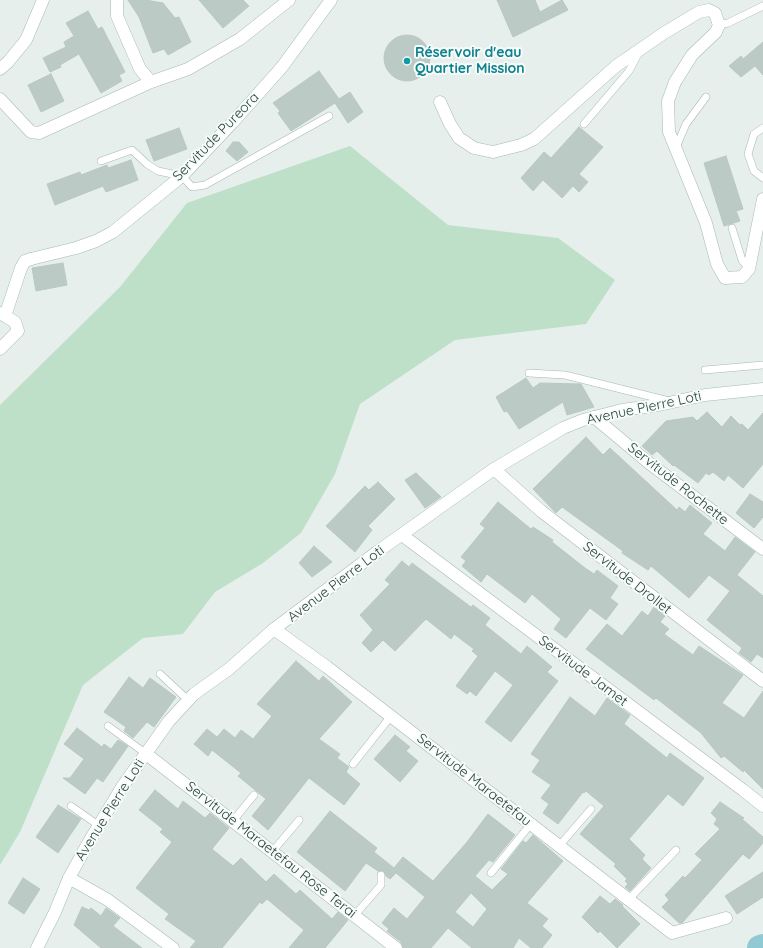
<!DOCTYPE html>
<html>
<head>
<meta charset="utf-8">
<style>
  body { margin:0 }
  canvas { display:block; background:#e6efeb }
</style>
</head>
<body>
<canvas width="763" height="948"></canvas>
<script>
const c = document.querySelector('canvas').getContext('2d');
c.lineJoin = 'round';
function fill(path, color) {
  c.fillStyle = color;
  c.fill(path, 'evenodd');
}
function poly(rows) {
  const path = new Path2D();
  for (const r of rows) {
    if (r.length === 3) {
      path.moveTo(r[0] + r[2], r[1]);
      path.arc(r[0], r[1], r[2], 0, 2 * Math.PI);
      continue;
    }
    path.moveTo(r[0], r[1]);
    for (let i = 2; i < r.length; i += 2) path.lineTo(r[i], r[i + 1]);
  }
  return path;
}
function trace(path, color, width, dash) {
  c.strokeStyle = color;
  c.lineWidth = width;
  c.lineCap = dash ? 'butt' : 'round';
  c.setLineDash(dash || []);
  c.stroke(path);
}
function label(font, color, halo, rows, align = 'center') {
  c.font = font + ' Quicksand,sans-serif';
  c.lineWidth = 4;
  c.setLineDash([]);
  c.textBaseline = 'middle';
  c.strokeStyle = halo;
  c.fillStyle = color;
  for (const [text, x, y, turn = 0] of rows) {
    c.save();
    c.translate(x, y);
    c.rotate((+turn || 0) * Math.PI / 180);
    c.textAlign = isNaN(turn) ? turn : align;
    if (halo) c.strokeText(text, 0, 0);
    c.fillText(text, 0, 0);
    c.restore();
  }
}
const green = poly([
  [350,146,448,225,558,238,615,280,586,324,455,340,360,404,335,474,301,533,263,563,215,592,183,634,143,638,83,685,20,832,0,865,0,405,120,287,187,203]
]);
const river = poly([
  [760,948,763,947]
]);
const building = poly([
  [128,0,146,0,163,3,175,18,179,17,191,42,168,55,164,49,153,53,139,17,128,0],
  [199,0,243,0,249,6,223,28,199,0],
  [497,0,535,0,540,12,562,0,568,10,513,37,497,0],
  [88,11,98,29,102,27,125,72,119,75,122,81,101,93,79,54,60,65,61,67,50,72,43,58,66,47,64,42,74,36,66,23,88,11],
  [407,58,23],
  [763,42,763,75,755,66,741,77,729,66,741,56,743,59,763,42],
  [319,71,339,99,350,92,363,112,348,123,335,103,291,131,278,113,280,111,273,103,319,71],
  [51,74,64,101,41,112,28,85,51,74],
  [579,127,603,147,579,174,588,182,579,192,573,186,562,198,543,180,533,191,521,178,544,152,551,158,579,127],
  [179,128,187,149,154,161,146,140,179,128],
  [233,142,239,142,248,152,237,161,226,151,233,142],
  [726,156,743,209,736,211,740,221,724,226,704,163,726,156],
  [131,160,138,180,106,192,103,186,55,205,47,184,80,172,81,175,107,165,108,168,131,160],
  [63,263,67,285,36,291,32,268,63,263],
  [526,378,533,388,540,383,581,384,594,407,567,415,563,402,519,429,507,411,504,412,496,397,526,378],
  [707,412,722,427,731,416,740,425,742,424,748,430,763,413,763,464,743,488,728,475,724,481,713,472,709,475,706,473,698,483,674,465,673,466,657,451,652,455,642,446,666,421,693,417,697,421,707,412],
  [586,437,603,455,610,448,677,510,679,507,685,512,690,505,712,523,703,534,725,551,735,537,755,552,737,575,763,596,763,658,757,654,751,662,739,653,742,648,707,620,730,591,709,575,689,598,651,566,648,570,622,553,623,551,562,507,556,513,533,489,586,437],
  [416,473,441,497,425,508,405,480,416,473],
  [378,482,395,499,368,526,372,530,355,552,326,526,365,486,369,490,378,482],
  [750,494,763,502,763,517,754,528,736,513,750,494],
  [498,502,531,529,533,527,553,540,552,542,585,568,594,574,597,570,618,586,610,598,618,604,606,620,590,608,566,638,554,629,561,619,532,594,525,603,487,574,481,582,462,566,466,561,461,557,485,528,480,524,498,502],
  [314,546,332,562,312,577,299,563,314,546],
  [402,561,409,567,412,563,471,607,473,605,490,618,485,625,521,654,527,646,552,667,547,672,558,681,511,742,485,722,513,685,495,671,476,696,470,691,467,694,456,686,478,656,472,651,474,649,454,634,451,639,426,619,395,651,383,640,371,652,362,643,373,630,360,615,390,584,385,580,402,561],
  [654,607,665,616,660,622,669,629,664,634,693,655,699,646,743,675,722,703,744,718,763,691,763,789,744,770,743,772,724,756,721,758,701,733,656,698,654,700,586,649,607,624,622,636,642,611,648,616,654,607],
  [296,661,319,681,323,676,352,702,319,739,340,754,337,758,349,767,346,772,360,784,344,805,309,778,268,830,252,816,266,799,238,776,241,773,212,750,208,756,194,744,207,729,217,737,224,729,235,738,241,730,253,739,272,716,257,704,296,661],
  [129,677,143,688,150,678,176,697,154,727,147,722,133,738,124,731,126,727,104,712,129,677],
  [570,697,595,716,607,698,630,715,624,724,667,758,670,753,704,778,683,806,668,794,629,839,645,855,642,859,651,868,630,891,625,887,628,884,625,881,627,879,614,866,616,864,580,834,604,806,586,791,584,793,583,792,558,824,543,813,549,804,541,798,551,785,532,772,540,760,531,754,570,697],
  [77,728,102,747,104,744,111,749,118,740,128,746,103,782,97,778,85,794,63,778,70,778,84,759,64,744,77,728],
  [395,735,410,747,406,751,418,761,400,782,374,759,395,735],
  [155,790,178,809,183,801,205,818,210,813,229,828,212,849,233,866,241,858,266,882,274,874,296,894,300,890,332,919,338,912,348,920,325,948,289,948,304,930,267,899,262,904,260,902,222,948,190,948,196,941,165,919,169,914,136,888,172,842,160,832,163,829,139,810,155,790],
  [720,802,744,818,742,819,763,837,763,843,749,859,743,854,682,923,679,923,662,907,669,900,665,895,683,876,685,878,702,860,695,854,720,829,714,824,717,819,711,813,720,802],
  [58,805,81,819,58,853,36,837,58,805],
  [330,811,377,848,374,852,394,868,403,857,433,881,467,842,488,814,515,835,493,862,489,860,475,876,492,890,508,874,501,869,523,841,526,843,533,835,563,861,527,903,548,919,542,926,552,935,542,948,531,948,519,938,513,948,472,948,448,928,431,948,403,948,401,942,387,931,389,929,382,923,394,908,407,919,425,897,396,873,390,879,386,876,384,871,378,871,366,863,345,891,297,852,330,811],
  [471,893,487,909,473,927,455,912,471,893],
  [763,872,763,897,737,914,725,896,763,872],
  [23,878,40,889,24,914,8,903,23,878],
  [600,896,610,904,615,899,623,905,622,906,640,924,617,948,600,931,598,933,582,917,600,896],
  [82,907,89,910,91,908,101,916,106,908,120,918,113,926,142,948,101,948,74,925,82,907]
]);
const lane = poly([
  [719,25,728,23,763,6],
  [584,124,629,71,638,54],
  [763,128,754,134,748,154,754,171,763,178],
  [675,150,686,124,706,97],
  [101,161,132,150,147,164,158,171,182,176,192,187,205,185,329,116],
  [732,228,742,260,749,269],
  [705,370,763,365],
  [529,373,565,375,669,401],
  [160,674,188,700],
  [108,726,145,753],
  [353,764,391,716],
  [71,806,98,825],
  [232,822,254,795],
  [559,846,591,809],
  [272,852,299,820],
  [491,873,530,825],
  [629,899,676,850],
  [355,915,381,885,381,875]
]);
const street = poly([
  [117,0,117,16,140,69,151,82],
  [0,69,8,62,26,40,43,0],
  [0,99,31,132,39,133,151,82,188,69,240,39,289,0],
  [440,102,450,124,459,138,474,148,493,152,521,145,534,139,616,66,664,33,699,12,709,10,715,13,719,25,716,32,692,55,675,82,668,101,669,132,706,223,717,264,725,278,742,277,749,269,763,199],
  [0,313,15,322,18,331,0,349],
  [5,316,21,268,25,261,31,259],
  [594,417,649,463,763,549],
  [494,469,541,511,763,681],
  [402,535,743,790,763,806],
  [274,629,327,667,672,933,726,918],
  [145,753,396,948],
  [69,878,108,900,173,948]
]);
const secondary = poly([
  [31,259,76,248,96,241,113,232,182,176,233,122,282,67,331,0],
  [37,948,55,912,69,878,87,845,122,787,169,721,194,694,229,669,274,629,377,552,494,469,563,428,583,420,622,410,659,405,705,395,763,389]
]);
const markers = [
  [407,61,4,"#0f9aa8"]
];
const cultureNames = [
  ["Réservoir d'eau",415,53],
  ["Quartier Mission",415,69]
];
const streetNames = [
  ["Servitude Pureora",216,137,-46],
  ["Avenue Pierre Loti",644,408,-12],
  ["Servitude Rochette",678,484,38],
  ["Servitude Drollet",627,578,38],
  ["Avenue Pierre Loti",336,584,-37],
  ["Servitude Jamet",583,671,37],
  ["Servitude Maraetefau",474,780,38],
  ["Avenue Pierre Loti",110,810,-58],
  ["Servitude Maraetefau Rose Terai",271,850,38]
];
fill(green, '#bfe0c8');
trace(river, '#8ec9d4', 26);
fill(building, '#bbcac4');
trace(building, '#b8c9c2', 1);
trace(lane, '#a8b8b2', 8);
trace(street, '#a8b8b2', 13);
trace(secondary, '#a4bbb3', 13);
trace(lane, '#fff', 7);
trace(street, '#fff', 12);
trace(secondary, '#fff', 12);
for (const [x, y, r, color] of markers) {
  const dot = new Path2D();
  dot.arc(x, y, r, 0, 2 * Math.PI);
  c.fillStyle = color;
  c.fill(dot);
  trace(dot, '#f7fbf9', 1.5);
}
label('bold 14px', '#0d838f', '#f7fbf9', cultureNames, 'left');
label('14px', '#24423a', '#f7fbf9', streetNames);
</script>
</body>
</html>
